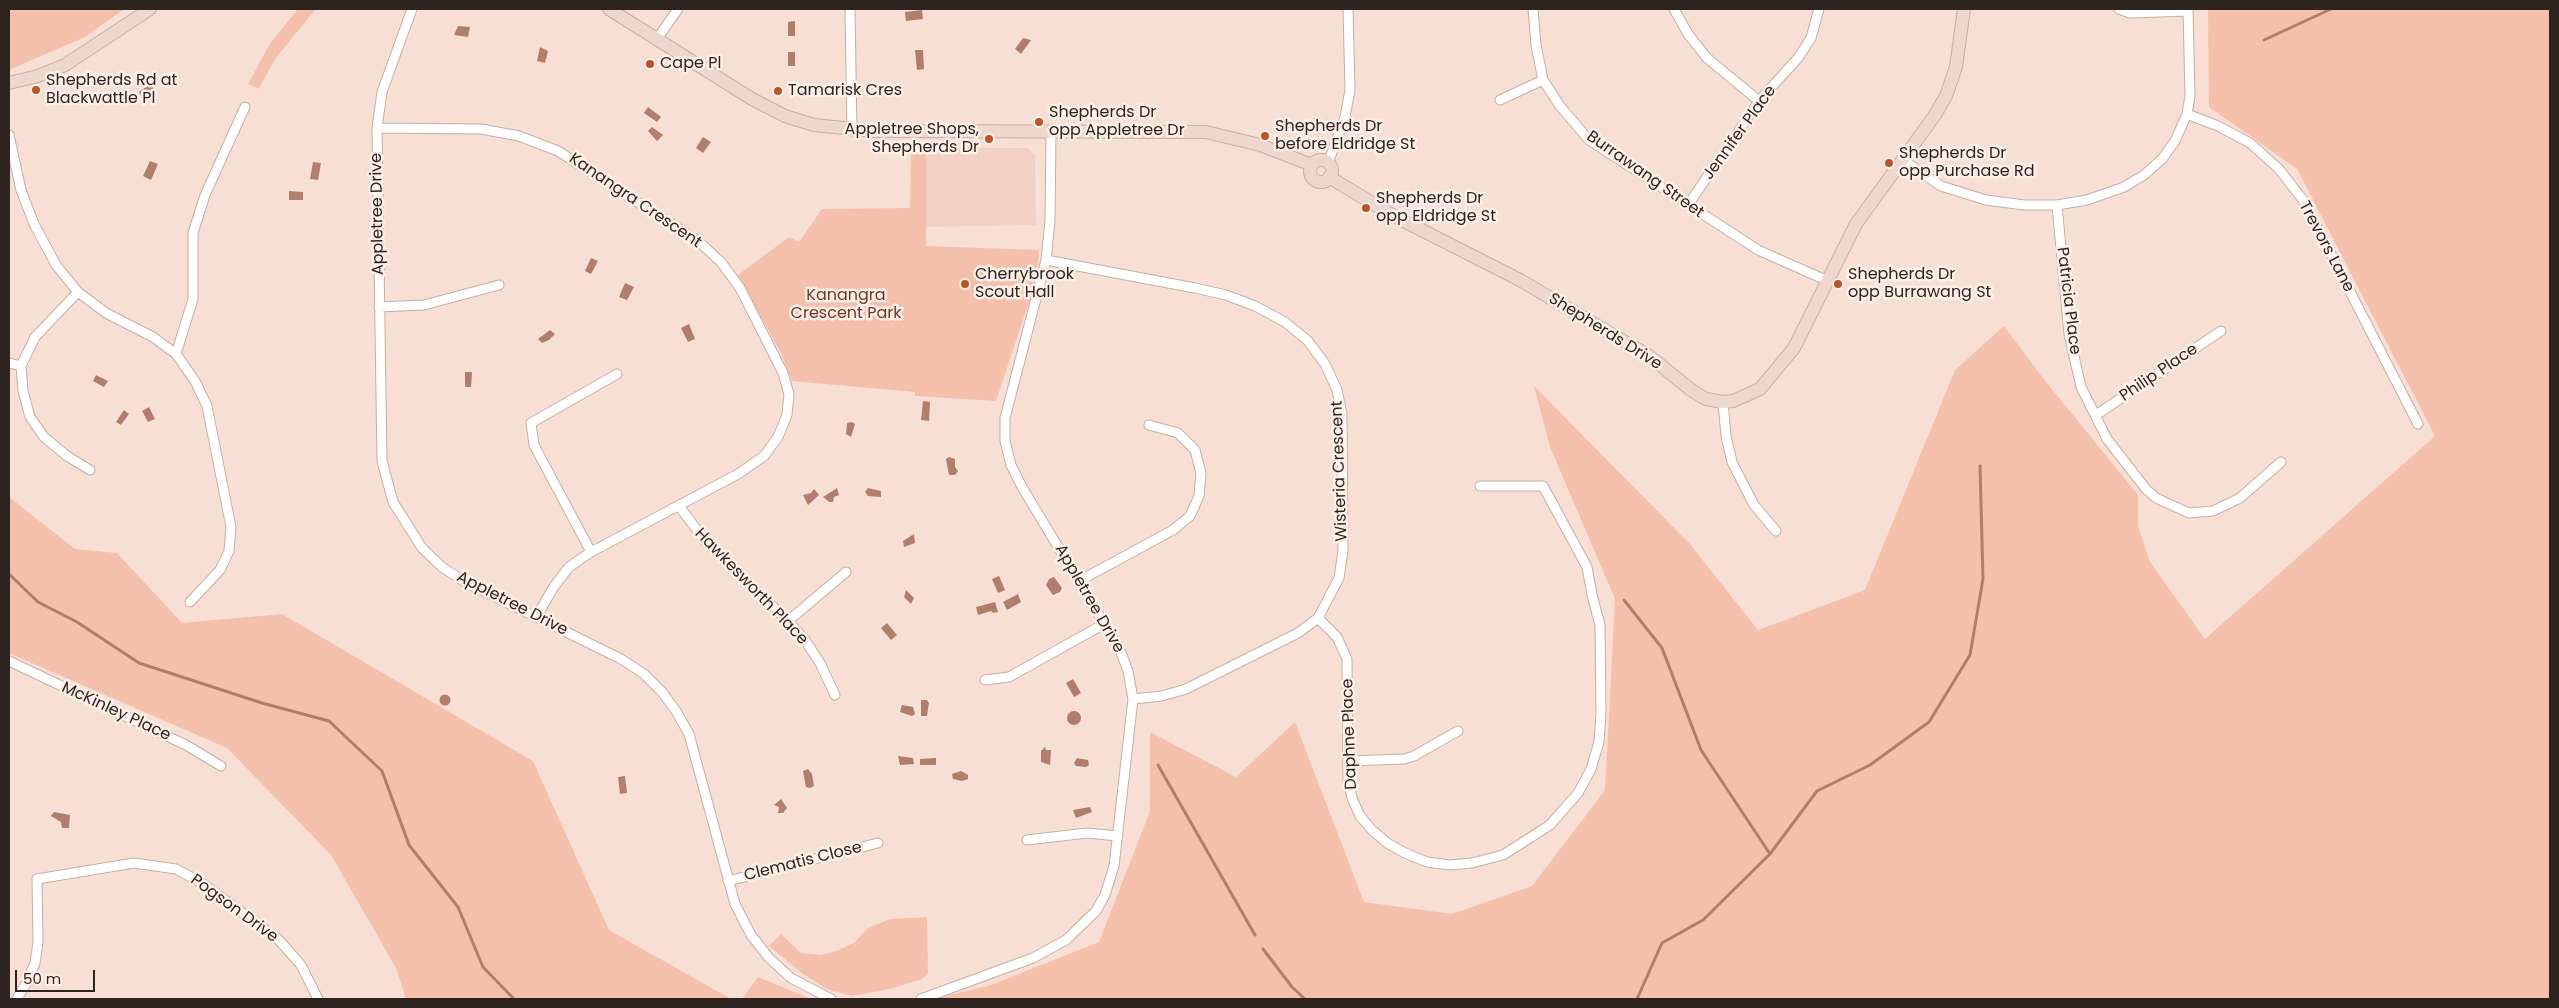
<!DOCTYPE html>
<html>
<head>
<meta charset="utf-8">
<style>
  body { margin:0 }
  #map { position:relative; width:2559px; height:1008px; overflow:hidden; background:#f8dfd5; font-family:Poppins,sans-serif }
  canvas { display:block }
  .frame { position:absolute; inset:0; border:10px solid #2d2420; pointer-events:none }
  .scale { position:absolute; left:15px; top:970px; width:80px; height:22px; box-sizing:border-box; border:2px solid #2d2420; border-top:0; padding-left:6px; font-size:15px; line-height:18px; white-space:nowrap; color:#2d2420; -webkit-text-stroke:4px #feefe9; paint-order:stroke }
</style>
</head>
<body>
<div id="map">
<canvas width="2559" height="1008"></canvas>
<div class="frame"></div>
<div class="scale">50 m</div>
</div>
<script>
const c = document.querySelector('canvas').getContext('2d');
c.lineJoin = 'round';
function fill(path, color) {
  c.fillStyle = color;
  c.fill(path, 'evenodd');
}
function poly(rows) {
  const path = new Path2D();
  for (const r of rows) {
    if (r.length === 3) {
      path.moveTo(r[0] + r[2], r[1]);
      path.arc(r[0], r[1], r[2], 0, 2 * Math.PI);
      continue;
    }
    path.moveTo(r[0], r[1]);
    for (let i = 2; i < r.length; i += 2) path.lineTo(r[i], r[i + 1]);
  }
  return path;
}
function trace(path, color, width, dash) {
  c.strokeStyle = color;
  c.lineWidth = width;
  c.lineCap = dash ? 'butt' : 'round';
  c.setLineDash(dash || []);
  c.stroke(path);
}
function label(font, color, halo, rows, align = 'center') {
  c.font = font + ' Poppins,sans-serif';
  c.lineWidth = 5;
  c.setLineDash([]);
  c.textBaseline = 'middle';
  c.strokeStyle = halo;
  c.fillStyle = color;
  for (const [text, x, y, turn = 0] of rows) {
    c.save();
    c.translate(x, y);
    c.rotate((+turn || 0) * Math.PI / 180);
    c.textAlign = isNaN(turn) ? turn : align;
    if (halo) c.strokeText(text, 0, 0);
    c.fillText(text, 0, 0);
    c.restore();
  }
}
const built = poly([
  [926,148,1028,148,1035,155,1036,225,926,227]
]);
const green = poly([
  [9,9,124,9,85,37,9,70],
  [298,9,316,9,275,59,259,89,248,84,271,42],
  [2208,9,2550,9,2550,999,934,999,991,985,1099,942,1150,811,1150,732,1236,777,1295,722,1364,902,1452,914,1532,886,1605,790,1615,599,1550,447,1534,386,1690,544,1758,630,1865,590,1955,370,2004,326,2043,378,2138,495,2138,526,2150,562,2205,639,2435,436,2297,169,2209,107],
  [911,148,926,148,926,246,1039,250,1039,258,1030,299,996,401,915,396,915,392,792,381,782,355,738,275,789,237,799,242,822,209,910,208],
  [9,497,75,549,117,553,182,623,282,614,533,761,609,930,731,999,406,999,396,968,331,855,227,748,9,653],
  [927,917,928,973,922,979,890,989,852,996,827,989,803,974,769,946,781,934,801,953,820,955,837,951,855,942,868,928,890,919],
  [758,977,811,999,742,999]
]);
const water = poly([
  [922,10,923,19,906,21,905,12],
  [795,21,795,36,788,36,788,22],
  [458,26,470,27,468,37,454,35],
  [1023,38,1031,40,1021,54,1015,49],
  [540,47,548,51,545,63,537,61],
  [915,50,923,50,924,69,917,70],
  [788,52,795,52,795,66,788,66],
  [150,84,156,91,144,100,139,92],
  [648,107,661,117,657,122,644,113],
  [652,127,663,135,657,141,648,131],
  [703,137,711,142,703,153,696,148],
  [150,161,158,164,151,180,143,176],
  [313,162,321,163,318,180,310,179],
  [289,191,303,192,303,200,289,200],
  [591,258,598,261,591,274,585,271],
  [625,283,634,287,627,300,619,297],
  [689,324,695,339,688,342,681,328],
  [550,330,555,334,549,340,542,343,538,339],
  [465,372,472,372,471,387,465,387],
  [96,375,108,381,104,387,93,381],
  [923,401,930,402,929,421,921,420],
  [149,407,155,419,148,422,142,411],
  [124,410,129,414,121,425,116,422],
  [852,422,855,424,851,437,846,434,847,423],
  [949,457,955,459,955,467,958,471,955,475,949,475,946,459],
  [837,488,839,495,834,497,833,502,829,502,823,497],
  [868,488,881,491,881,497,868,496,865,492],
  [814,489,819,495,808,505,803,495,811,493],
  [914,534,915,543,904,547,903,541],
  [999,576,1005,590,998,593,992,579],
  [1054,577,1062,588,1060,592,1053,595,1046,585,1049,579],
  [906,590,914,598,911,604,904,597],
  [1018,594,1021,602,1007,610,1003,602],
  [995,602,998,612,993,613,991,611,978,615,976,607],
  [887,623,897,635,891,640,881,628],
  [1073,679,1081,693,1074,697,1066,683],
  [445,700,5.5],
  [921,700,927,700,929,703,927,716,921,716],
  [902,705,913,707,915,714,912,716,900,712],
  [1074,718,7],
  [1045,747,1046,750,1051,750,1050,765,1041,762,1041,751],
  [898,756,913,758,914,764,900,765],
  [936,758,936,765,920,765,920,759],
  [1077,758,1088,760,1089,765,1086,767,1076,766,1074,763],
  [808,769,812,774,814,786,810,788,806,787,803,771],
  [961,771,968,775,968,779,962,781,953,779,952,774],
  [625,776,627,793,620,794,618,777],
  [781,799,787,808,783,813,778,813,779,807,774,805],
  [1090,807,1092,812,1076,818,1073,810],
  [54,812,70,815,69,828,62,828,61,822,51,816]
]);
const stream = poly([
  [2264,40,2331,9],
  [9,574,38,602,77,622,139,663,262,703,329,721,382,771,409,845,458,907,483,967,514,999],
  [1624,600,1662,648,1701,750,1770,854],
  [1158,765,1255,935],
  [1263,949,1292,987,1305,999],
  [1637,999,1662,943,1703,920,1770,854,1817,791,1870,765,1929,722,1970,655,1983,579,1980,466]
]);
const minor = poly([
  [412,9,382,92,377,128,382,461,393,502,422,548,442,567,465,582,621,659,644,674,662,692,676,711,689,734,735,904,751,935,769,958,791,978,831,999],
  [850,9,852,131],
  [1533,9,1536,45,1543,80,1560,106,1589,140,1758,250,1828,281],
  [1674,9,1688,34,1707,58,1759,101],
  [2119,9,2130,13,2188,11],
  [657,39,678,9],
  [1500,100,1543,80],
  [2187,114,2218,126,2250,143,2279,169,2303,200,2418,424],
  [377,128,481,129,519,136,558,151,698,241,721,262,740,288,783,373,789,394,787,415,778,437,764,456,738,474,591,552,569,567,553,588,537,616],
  [9,135,21,190,34,224,56,265,78,292,106,313,153,337,176,354,195,381,207,406,231,527,229,551,220,570,190,602],
  [1903,160,1941,186,1986,200,2024,205,2057,205,2087,200,2124,187,2144,175,2162,159,2175,141,2187,114,2190,96,2188,9],
  [1328,163,1345,117,1350,90,1348,9],
  [1688,205,1759,101,1798,58,1811,38,1819,9],
  [2057,205,2069,334,2081,387,2107,439,2146,489,2156,498,2189,513,2213,511,2240,498,2281,462],
  [1046,260,1195,288,1226,295,1255,306,1285,322,1308,341,1325,364,1337,390,1342,414,1343,551,1339,578,1318,618,1298,633,1186,689,1162,696,1133,699],
  [78,292,35,337,21,366,23,391,30,417,44,437,67,456,90,470],
  [379,307,424,305,499,285],
  [176,354,193,299,193,233,205,195,245,107],
  [9,363,21,366],
  [1723,402,1726,436,1732,462,1754,505,1776,531],
  [2096,415,2221,331],
  [679,506,706,542,788,621,805,640,820,663,835,695],
  [591,552,534,445,531,423,617,374],
  [1079,581,1173,530,1190,516,1199,496,1201,473,1195,450,1178,433,1149,425],
  [1318,618,1337,637,1347,659,1348,779,1352,798,1360,816,1372,830,1387,843,1405,853,1427,862,1450,865,1472,863,1503,855,1550,825,1578,793,1591,769,1599,742,1601,714,1600,625,1592,595,1587,567,1543,486,1480,486],
  [788,621,846,572],
  [9,661,186,745,221,766],
  [985,680,1009,677,1104,624],
  [1348,761,1404,759,1414,756,1458,731],
  [1027,840,1087,833,1118,836],
  [728,881,878,843],
  [17,999,27,982,35,963,38,942,37,879,134,863,176,869,202,883,278,939,301,965,318,999],
  [921,999,1033,958,1066,940,1096,911,1105,895,1114,866,1133,699,1128,671,1120,650,1022,487,1011,465,1005,441,1005,418,1046,260,1050,221,1051,131]
]);
const secondary = poly([
  [609,9,752,99,785,116,814,125,874,131,1206,132,1260,145,1312,165],
  [9,83,38,76,65,65,150,9],
  [1321,171,11],
  [1329,177,1392,215,1520,280,1618,338,1648,355,1691,390,1706,399,1723,402,1733,401,1760,389,1794,348,1856,224,1935,115,1946,96,1956,67,1964,9]
]);
const markers = [
  [650,64,5,"#ba5526"],
  [36,90,5,"#ba5526"],
  [778,91,5,"#ba5526"],
  [1039,122,5,"#ba5526"],
  [1265,136,5,"#ba5526"],
  [989,139,5,"#ba5526"],
  [1889,163,5,"#ba5526"],
  [1366,208,5,"#ba5526"],
  [965,284,5,"#ba5526"],
  [1838,284,5,"#ba5526"]
];
const poiNames = [
  ["Cape Pl",660,64],
  ["Shepherds Rd at",46,81],
  ["Blackwattle Pl",46,99],
  ["Tamarisk Cres",788,91],
  ["Shepherds Dr",1049,113],
  ["opp Appletree Dr",1049,131],
  ["Shepherds Dr",1275,127],
  ["before Eldridge St",1275,145],
  ["Appletree Shops,",979,130,"right"],
  ["Shepherds Dr",979,148,"right"],
  ["Shepherds Dr",1899,154],
  ["opp Purchase Rd",1899,172],
  ["Shepherds Dr",1376,199],
  ["opp Eldridge St",1376,217],
  ["Cherrybrook",975,275],
  ["Scout Hall",975,293],
  ["Shepherds Dr",1848,275],
  ["opp Burrawang St",1848,293]
];
const streetNames = [
  ["Jennifer Place",1740,133,-54],
  ["Burrawang Street",1645,175,35],
  ["Kanangra Crescent",635,201,34],
  ["Appletree Drive",378,214,-91],
  ["Trevors Lane",2326,247,62],
  ["Patricia Place",2068,301,83],
  ["Shepherds Drive",1605,332,32],
  ["Philip Place",2159,373,-34],
  ["Wisteria Crescent",1340,471,-92],
  ["Hawkesworth Place",751,587,46],
  ["Appletree Drive",1089,599,60],
  ["Appletree Drive",512,604,27],
  ["McKinley Place",116,712,25],
  ["Daphne Place",1350,734,-92],
  ["Clematis Close",803,862,-14],
  ["Pogson Drive",234,909,36]
];
const parkNames = [
  ["Kanangra",846,296],
  ["Crescent Park",846,314]
];
fill(built, '#f2d1c4');
fill(green, '#f4c0ab');
fill(water, '#b07e6a');
trace(stream, '#b07e6a', 3);
trace(minor, '#c6aea5', 11);
trace(secondary, '#c6aea5', 14);
trace(minor, '#fff', 9);
trace(secondary, '#eed7ce', 12);
for (const [x, y, r, color] of markers) {
  const dot = new Path2D();
  dot.arc(x, y, r, 0, 2 * Math.PI);
  c.fillStyle = color;
  c.fill(dot);
  trace(dot, '#feefe9', 2);
}
label('16px', '#2d2420', '#feefe9', poiNames, 'left');
label('16px', '#2d2420', '#feefe9', streetNames);
label('16px', '#753418', '#feefe9', parkNames);
</script>
</body>
</html>
